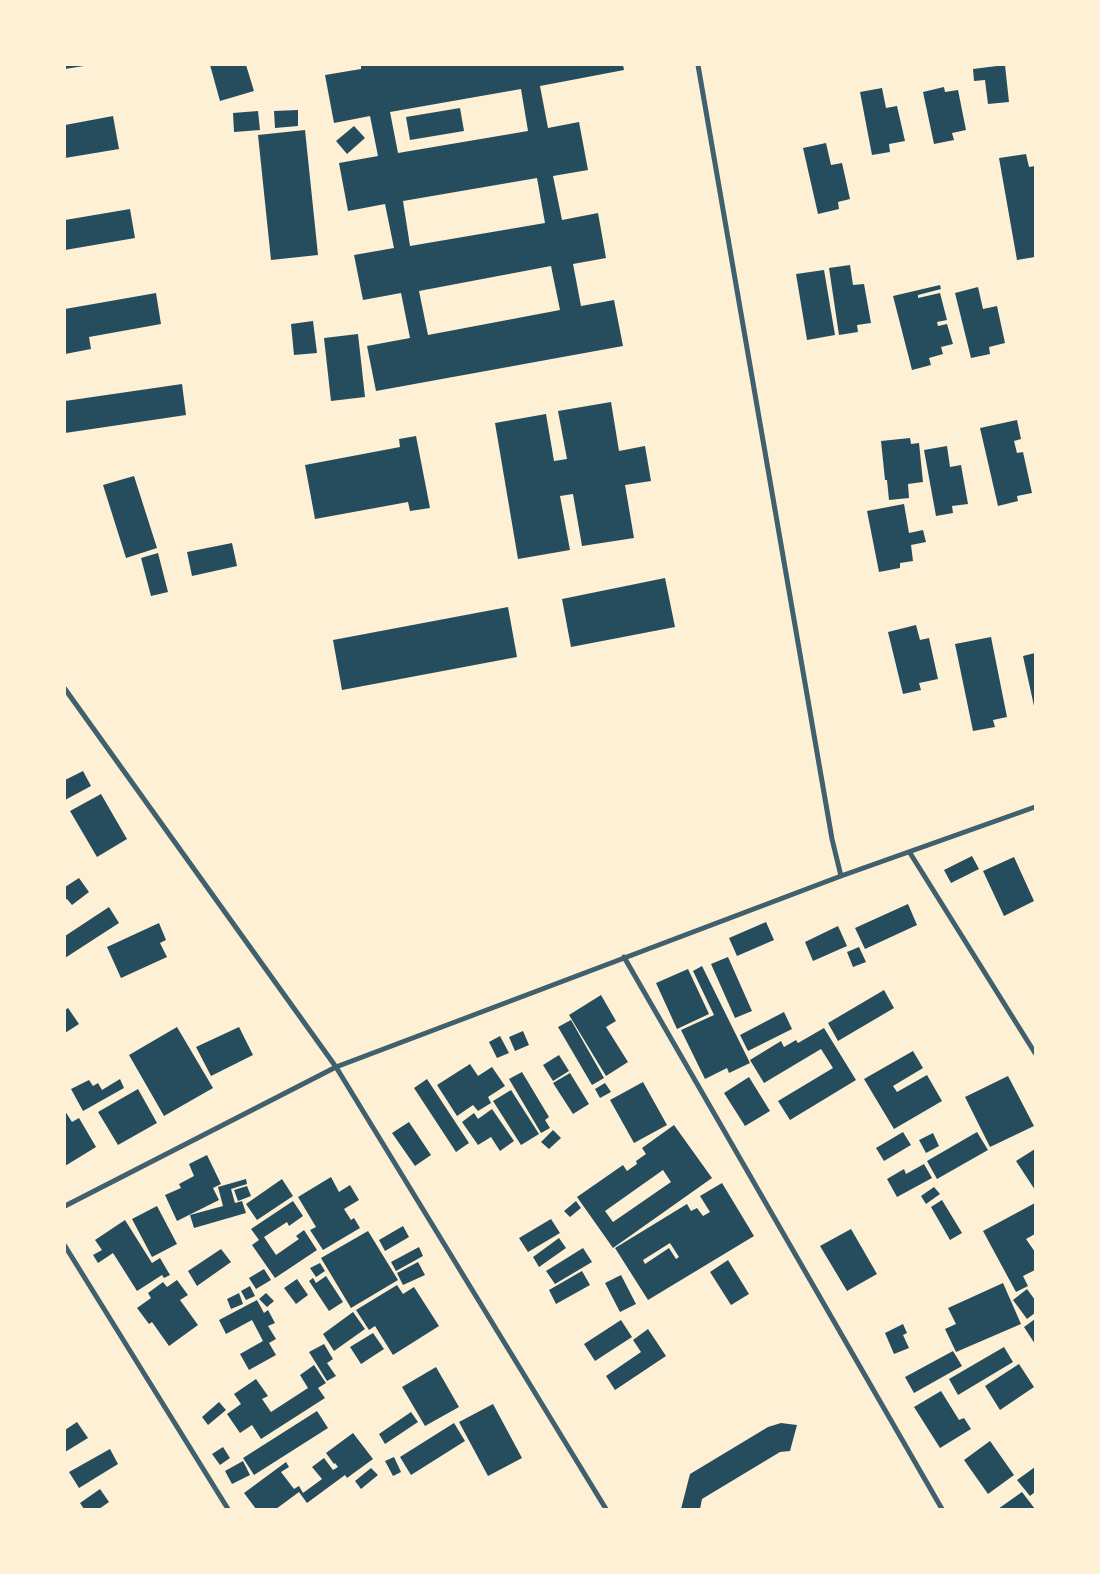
<!DOCTYPE html>
<html>
<head>
<meta charset="utf-8">
<style>
  body { margin:0 }
  #map { position:relative; width:1100px; height:1574px; overflow:hidden; background:#fdf0d5; font-family:"Work Sans",sans-serif }
  canvas { display:block }
  .frame { position:absolute; inset:0; border:66px solid #fdf0d5; pointer-events:none }
</style>
</head>
<body>
<div id="map">
<canvas width="1100" height="1574"></canvas>
<div class="frame"></div>
</div>
<script>
const c = document.querySelector('canvas').getContext('2d');
c.lineJoin = 'round';
function fill(path, color) {
  c.fillStyle = color;
  c.fill(path, 'evenodd');
}
function poly(rows) {
  const path = new Path2D();
  for (const r of rows) {
    path.moveTo(r[0], r[1]);
    for (let i = 2; i < r.length; i += 2) path.lineTo(r[i], r[i + 1]);
  }
  return path;
}
function trace(path, color, width, dash) {
  c.strokeStyle = color;
  c.lineWidth = width;
  c.lineCap = dash ? 'butt' : 'round';
  c.setLineDash(dash || []);
  c.stroke(path);
}
const building = poly([
  [65,65,84,65,84,66,65,69],
  [210,65,246,65,254,91,220,101],
  [361,65,623,65,624,70,540,86,548,128,579,122,588,170,553,176,562,220,598,213,606,258,573,264,581,306,614,300,623,346,376,391,367,346,410,338,401,293,363,300,354,255,394,248,385,204,348,211,339,163,378,156,370,116,334,123,325,75,361,69],
  [521,89,528,131,398,153,390,112],
  [537,178,545,223,410,246,403,201],
  [551,266,560,310,428,335,419,291],
  [1005,65,1009,102,988,104,985,80,974,81,973,69],
  [944,87,945,92,958,90,966,130,952,133,954,140,934,144,923,92],
  [882,88,886,108,897,106,905,141,889,144,890,152,872,155,860,92],
  [460,108,464,131,410,140,406,117],
  [298,110,298,126,275,128,274,111],
  [258,111,260,130,234,132,233,113],
  [113,116,119,149,65,158,65,125],
  [354,126,365,138,347,154,336,141],
  [305,130,318,255,271,260,258,135],
  [826,143,831,165,842,163,850,199,838,202,839,209,818,214,803,148],
  [1026,154,1029,167,1035,166,1035,257,1017,260,999,158],
  [130,209,135,238,65,250,65,220],
  [850,265,853,285,864,284,871,323,857,325,858,332,839,335,829,268],
  [824,270,835,335,807,340,796,274],
  [940,285,941,289,918,295,918,298,940,293,947,320,937,322,938,326,947,324,953,344,941,347,943,354,929,358,931,365,912,370,893,296],
  [978,287,983,309,997,306,1005,343,989,347,990,354,971,358,955,293],
  [156,293,161,324,89,337,91,349,65,354,65,309],
  [313,321,317,353,294,355,291,324],
  [358,334,365,397,331,401,324,338],
  [182,384,186,415,65,433,65,401],
  [611,402,619,451,645,446,651,481,625,485,634,538,582,546,573,494,560,496,570,550,518,559,495,423,546,414,554,461,567,459,558,411],
  [1017,420,1021,439,1014,441,1017,453,1023,452,1032,493,1017,496,1018,501,998,506,980,428],
  [416,436,430,508,410,511,408,502,315,519,305,465,400,447,399,439],
  [910,438,911,444,919,443,923,482,908,484,909,498,889,500,887,480,885,480,881,441],
  [947,446,950,467,961,465,968,504,952,506,953,513,936,516,924,450],
  [134,476,157,548,126,558,103,485],
  [904,504,909,533,923,530,926,542,911,545,913,561,900,563,900,568,879,572,867,511],
  [232,543,237,566,192,576,187,552],
  [158,553,168,592,151,596,141,558],
  [665,578,675,627,571,647,562,599],
  [508,607,517,657,342,690,333,640],
  [916,625,920,640,929,638,938,679,919,683,921,690,903,694,888,632],
  [991,637,1007,717,993,720,995,727,973,731,955,644],
  [1035,653,1035,706,1034,706,1023,656],
  [83,771,91,786,65,800,65,780],
  [101,794,127,839,97,857,70,811],
  [972,856,979,869,951,883,944,870],
  [1014,857,1034,901,1004,916,983,871],
  [79,878,89,892,72,905,67,899,65,900,65,887],
  [908,904,917,925,865,949,855,928],
  [109,907,119,923,65,958,65,936],
  [766,922,774,940,737,956,729,938],
  [159,923,166,940,160,943,167,957,121,978,107,947],
  [838,926,847,946,813,961,805,942],
  [859,947,866,962,853,967,847,952],
  [728,957,752,1011,735,1018,711,964],
  [702,966,750,1063,729,1073,727,1068,705,1079,681,1030,714,1015,693,971],
  [688,969,709,1014,677,1029,656,983],
  [884,990,894,1008,838,1041,828,1023],
  [601,995,616,1021,606,1027,628,1062,606,1076,569,1015],
  [68,1008,79,1024,65,1033,65,1010],
  [784,1012,792,1029,748,1051,740,1035],
  [571,1020,604,1078,592,1085,558,1027],
  [177,1027,213,1088,164,1116,129,1055],
  [239,1027,253,1055,211,1076,196,1047],
  [824,1028,856,1080,790,1120,778,1101,833,1068,821,1049,764,1083,750,1060,781,1041,784,1047,796,1040,798,1043],
  [523,1031,529,1045,515,1051,509,1037],
  [500,1036,509,1053,497,1058,489,1042],
  [913,1051,923,1068,893,1086,897,1092,927,1075,942,1101,894,1129,864,1079],
  [559,1055,569,1071,553,1081,543,1065],
  [470,1064,478,1076,492,1067,505,1086,488,1097,491,1103,478,1111,473,1105,457,1116,437,1085],
  [522,1072,549,1117,545,1120,550,1128,541,1133,509,1079],
  [570,1073,589,1104,573,1114,553,1083],
  [1008,1076,1034,1126,990,1147,965,1097],
  [749,1077,770,1111,745,1126,724,1093],
  [120,1079,124,1088,83,1111,71,1089,89,1080,93,1086,98,1083,102,1090],
  [427,1079,469,1143,456,1152,414,1088],
  [643,1082,667,1125,634,1143,610,1100],
  [605,1083,611,1092,600,1098,595,1089],
  [138,1089,157,1123,118,1145,98,1112],
  [511,1090,539,1134,521,1145,493,1101],
  [492,1109,514,1141,500,1151,491,1137,478,1145,462,1122,474,1113,478,1119],
  [65,1111,72,1122,79,1118,96,1147,65,1166],
  [409,1122,431,1155,415,1166,392,1133],
  [674,1125,712,1178,613,1248,577,1197,623,1165,627,1171,637,1164,636,1161,646,1154,642,1148],
  [663,1170,671,1182,613,1222,605,1211],
  [553,1130,561,1138,549,1149,541,1142],
  [903,1132,911,1145,884,1161,876,1148],
  [977,1132,988,1150,937,1179,927,1161],
  [933,1133,939,1146,926,1153,919,1140],
  [1035,1149,1035,1190,1016,1161],
  [207,1155,221,1184,213,1188,219,1200,177,1221,165,1195,181,1188,179,1184,194,1176,189,1164],
  [924,1164,932,1178,897,1197,887,1179,904,1169,906,1174],
  [331,1177,339,1192,350,1185,359,1200,344,1209,351,1220,354,1218,360,1228,323,1250,310,1230,316,1227,298,1197],
  [246,1179,247,1184,231,1189,235,1203,242,1201,246,1213,194,1228,190,1215,223,1206,218,1187],
  [282,1179,293,1196,257,1220,246,1204],
  [722,1183,754,1236,648,1300,615,1248,687,1204,691,1211,697,1208,703,1216,710,1212,700,1196],
  [670,1243,679,1257,676,1259,669,1248,645,1264,643,1260],
  [247,1186,251,1196,238,1201,234,1190],
  [934,1187,940,1194,926,1204,921,1196],
  [942,1200,962,1233,950,1240,931,1207],
  [293,1201,303,1216,289,1226,287,1222,264,1237,276,1255,299,1239,296,1236,304,1230,317,1250,275,1278,252,1245,259,1240,251,1229],
  [576,1201,581,1208,570,1217,564,1211],
  [1035,1203,1035,1234,1026,1239,1035,1252,1035,1270,1023,1276,1028,1286,1016,1292,983,1231],
  [157,1206,177,1244,152,1257,132,1219],
  [551,1219,560,1233,528,1252,519,1238],
  [125,1220,152,1263,160,1258,170,1275,164,1278,162,1275,137,1291,113,1253,98,1263,93,1255,102,1250,95,1240],
  [403,1226,409,1237,385,1251,379,1240],
  [851,1229,877,1274,847,1291,820,1246],
  [368,1231,398,1280,351,1308,321,1258],
  [559,1238,566,1248,539,1267,533,1257],
  [419,1247,423,1256,396,1271,391,1262],
  [583,1248,592,1262,555,1284,546,1271],
  [221,1249,231,1262,197,1286,188,1271],
  [728,1260,749,1294,731,1305,710,1272],
  [418,1262,425,1275,403,1285,397,1273],
  [320,1263,325,1271,316,1277,310,1268],
  [264,1269,271,1280,256,1289,249,1278],
  [582,1271,590,1285,556,1304,549,1290],
  [621,1275,636,1304,620,1312,605,1283],
  [326,1276,343,1302,329,1311,309,1281,313,1278,316,1283],
  [297,1279,308,1295,296,1304,284,1288],
  [177,1280,188,1295,180,1300,198,1325,169,1346,152,1322,149,1324,137,1308,151,1298,148,1293,163,1282,167,1287],
  [1003,1283,1021,1324,956,1352,945,1329,956,1324,948,1308],
  [397,1285,403,1294,414,1287,439,1326,393,1355,375,1326,369,1330,356,1310],
  [250,1286,255,1296,246,1300,241,1291],
  [1027,1289,1035,1300,1035,1313,1027,1319,1013,1300],
  [239,1293,243,1304,231,1309,227,1299],
  [266,1293,274,1301,267,1307,259,1299],
  [257,1300,264,1313,268,1310,275,1323,268,1326,276,1339,269,1343,276,1355,249,1370,240,1354,263,1341,252,1320,226,1334,219,1320],
  [353,1312,365,1329,334,1351,323,1334],
  [1035,1319,1035,1344,1024,1327],
  [621,1320,632,1337,595,1361,584,1344],
  [903,1324,907,1333,903,1335,909,1348,894,1354,885,1333],
  [648,1329,666,1356,615,1390,606,1376,641,1352,633,1340],
  [373,1333,384,1349,361,1364,350,1347],
  [324,1344,333,1359,327,1363,336,1376,327,1381,309,1352],
  [1004,1347,1013,1362,958,1395,949,1379],
  [953,1351,962,1366,914,1393,905,1377],
  [1019,1364,1034,1387,1000,1410,985,1386],
  [314,1365,326,1383,318,1388,325,1398,261,1439,252,1425,240,1433,227,1414,241,1404,234,1394,256,1379,268,1396,262,1399,271,1412,308,1388,300,1375],
  [436,1367,459,1407,425,1426,402,1387],
  [941,1391,959,1420,964,1418,971,1429,940,1448,914,1407],
  [219,1402,226,1410,208,1425,202,1417],
  [493,1404,522,1458,488,1476,459,1422],
  [317,1411,328,1428,254,1475,243,1458],
  [411,1412,418,1422,385,1444,379,1434],
  [77,1422,88,1438,65,1452,65,1430],
  [454,1423,465,1441,411,1475,400,1457],
  [781,1423,797,1425,790,1451,780,1452,702,1499,700,1509,681,1509,690,1474,768,1427],
  [353,1433,373,1459,347,1478,345,1475,307,1503,299,1492,276,1509,256,1509,244,1493,286,1462,289,1467,281,1472,294,1489,299,1486,303,1493,322,1479,312,1467,324,1458,333,1470,338,1467,335,1463,334,1464,326,1453],
  [990,1441,1014,1475,988,1494,964,1460],
  [223,1447,230,1458,220,1465,212,1454],
  [110,1449,118,1464,79,1488,69,1472],
  [394,1457,401,1472,393,1476,385,1461],
  [243,1461,250,1475,232,1484,225,1471],
  [1035,1467,1035,1492,1030,1496,1017,1480],
  [371,1468,378,1475,361,1489,355,1481],
  [100,1489,109,1502,99,1509,84,1509,80,1503],
  [1022,1492,1035,1509,998,1509]
]);
const minor = poly([
  [698,65,832,839,841,876],
  [65,689,336,1067,606,1509],
  [910,853,1035,1053],
  [624,957,942,1509],
  [65,1206,336,1067,841,876,1035,807],
  [65,1246,228,1509]
]);
fill(building, '#264d5e');
trace(minor, '#3f606c', 5);
</script>
</body>
</html>
